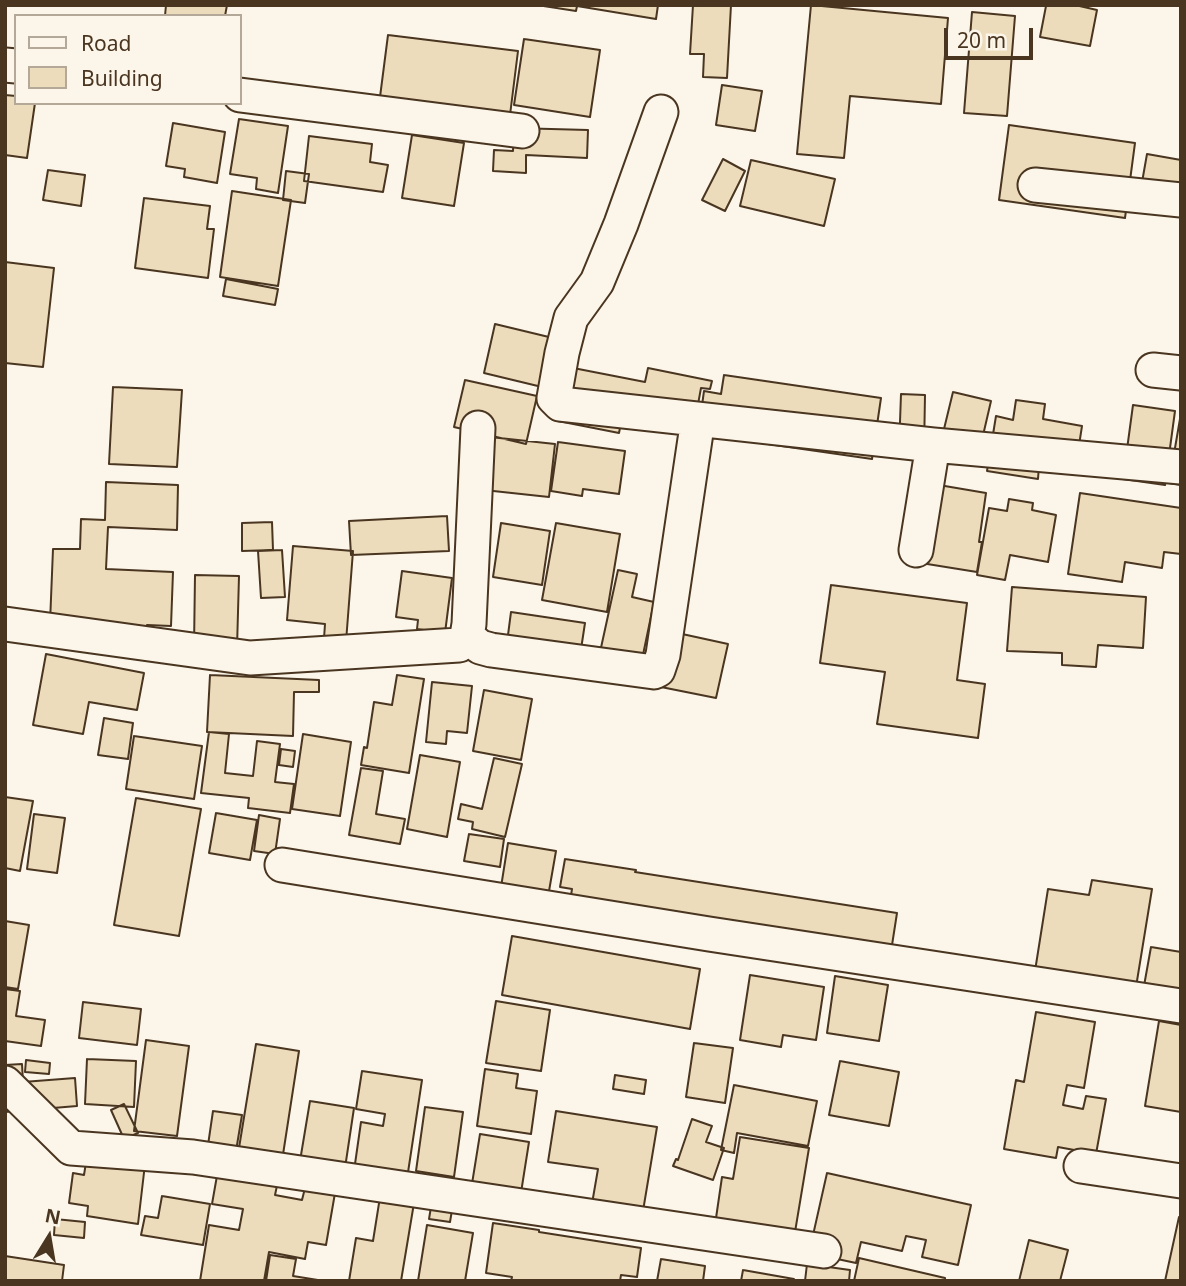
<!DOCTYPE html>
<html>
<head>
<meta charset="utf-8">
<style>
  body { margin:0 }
  #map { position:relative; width:1186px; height:1286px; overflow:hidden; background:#fbf6e9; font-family:"Noto Sans",sans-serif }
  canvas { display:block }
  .frame { position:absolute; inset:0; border:7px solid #4a3520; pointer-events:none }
  .legend { position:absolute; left:14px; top:14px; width:228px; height:91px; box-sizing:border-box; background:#fbf6e9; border:2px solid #b4a999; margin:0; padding:9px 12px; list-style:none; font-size:21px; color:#4a3520 }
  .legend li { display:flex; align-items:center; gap:14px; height:35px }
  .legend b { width:35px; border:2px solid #b4a999 }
  .north { position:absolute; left:14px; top:1202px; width:70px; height:70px; -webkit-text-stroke:5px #fbf6e9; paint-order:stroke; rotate:11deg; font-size:19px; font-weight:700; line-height:28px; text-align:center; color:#4a3520 }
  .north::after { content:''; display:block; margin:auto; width:24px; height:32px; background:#4a3520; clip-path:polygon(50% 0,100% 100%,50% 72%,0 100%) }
  .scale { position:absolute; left:944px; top:28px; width:89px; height:32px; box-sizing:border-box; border:4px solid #4a3520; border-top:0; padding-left:9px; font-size:21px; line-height:24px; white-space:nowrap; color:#4a3520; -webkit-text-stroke:5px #fbf6e9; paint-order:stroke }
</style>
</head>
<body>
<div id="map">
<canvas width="1186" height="1286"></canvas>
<div class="frame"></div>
<ul class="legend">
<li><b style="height:9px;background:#fbf6e9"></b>Road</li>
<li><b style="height:19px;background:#ecdcbc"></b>Building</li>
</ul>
<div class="north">N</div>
<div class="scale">20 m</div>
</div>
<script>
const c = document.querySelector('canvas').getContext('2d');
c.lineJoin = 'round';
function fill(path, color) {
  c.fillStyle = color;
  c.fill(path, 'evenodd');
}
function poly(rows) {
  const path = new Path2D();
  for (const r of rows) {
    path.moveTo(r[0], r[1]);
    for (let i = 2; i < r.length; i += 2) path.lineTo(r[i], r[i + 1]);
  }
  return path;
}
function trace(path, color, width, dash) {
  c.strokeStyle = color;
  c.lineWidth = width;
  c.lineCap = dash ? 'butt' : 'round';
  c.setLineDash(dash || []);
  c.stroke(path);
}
const building = poly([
  [166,5,227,5,225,16,165,16,166,5],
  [537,5,658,5,656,19,577,6,576,11,537,5],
  [693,5,731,5,727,78,703,77,704,54,690,54,693,5],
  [811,5,948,18,941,104,850,96,844,158,797,154,811,5],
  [1040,5,1075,5,1097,10,1090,46,1040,37,1046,6,1040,5],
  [972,12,1015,16,1007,116,964,113,972,12],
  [388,35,518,51,510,115,462,123,464,107,380,97,388,35],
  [524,39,600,50,590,117,514,105,524,39],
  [722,85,762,91,755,131,716,125,722,85],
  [5,95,16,96,16,103,35,103,27,158,5,155,5,95],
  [239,119,288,126,278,193,256,189,257,178,230,174,239,119],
  [173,123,225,132,217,183,184,177,185,169,166,166,173,123],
  [1009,125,1135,143,1125,218,999,200,1009,125],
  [514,128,588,130,587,158,526,155,526,173,493,171,494,150,513,151,514,128],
  [412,135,464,143,454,206,402,198,412,135],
  [309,136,372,144,370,162,388,165,383,192,304,181,309,136],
  [1147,154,1181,160,1181,212,1138,205,1147,154],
  [723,159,745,171,725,211,702,200,723,159],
  [751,160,835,179,824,226,740,206,751,160],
  [48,170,85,175,81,206,43,200,48,170],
  [286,171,309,174,305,203,283,200,286,171],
  [232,191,291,200,278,286,220,277,232,191],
  [144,198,210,206,207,229,214,229,208,278,135,268,144,198],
  [5,262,54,268,43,367,5,363,5,262],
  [226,279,278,289,275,305,223,296,226,279],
  [495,324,553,338,542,387,484,373,495,324],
  [563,366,645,382,648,368,712,381,710,389,701,388,692,437,621,423,619,433,553,420,563,366],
  [724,375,881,398,872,459,698,434,704,391,721,394,724,375],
  [465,380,537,396,526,444,454,427,465,380],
  [113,387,182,390,177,467,109,464,113,387],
  [953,392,991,401,978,457,958,433,944,429,953,392],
  [901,394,925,395,924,451,899,450,901,394],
  [1016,400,1045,404,1043,419,1082,426,1075,471,1039,466,1038,479,987,471,996,416,1013,420,1016,400],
  [1133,405,1175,411,1165,485,1123,479,1133,405],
  [1181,413,1181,485,1169,483,1181,413],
  [490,437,555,444,549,497,484,490,490,437],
  [558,442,625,451,619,494,583,489,582,496,551,491,558,442],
  [106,482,178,485,177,530,108,527,106,569,173,572,171,626,147,625,147,634,50,623,53,549,80,549,81,519,105,520,106,482],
  [933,484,986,493,979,542,982,542,977,572,921,563,933,484],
  [1080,493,1181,508,1181,554,1164,552,1162,568,1125,562,1122,582,1068,574,1080,493],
  [1009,499,1033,503,1032,510,1056,515,1048,562,1010,555,1005,580,977,575,989,508,1007,511,1009,499],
  [447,516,449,551,351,555,349,521,447,516],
  [272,522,273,550,242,551,242,523,272,522],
  [501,523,550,531,542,585,493,577,501,523],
  [556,523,620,534,607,612,542,600,556,523],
  [293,546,353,551,345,655,323,653,325,624,287,620,293,546],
  [282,550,285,597,261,598,258,551,282,550],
  [618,570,637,574,632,597,654,602,639,674,597,666,618,570],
  [402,571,452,578,445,633,417,629,418,620,396,617,402,571],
  [195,575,239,576,237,648,194,647,195,575],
  [831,585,967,603,957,680,985,684,978,738,877,724,885,672,820,663,831,585],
  [1012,587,1146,597,1143,648,1098,645,1096,667,1062,665,1062,653,1007,651,1012,587],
  [511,612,585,623,578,669,505,658,511,612],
  [673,632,728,644,716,698,661,687,673,632],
  [46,654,144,673,137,710,89,702,83,734,33,725,46,654],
  [210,675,319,680,319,692,294,692,293,736,207,732,210,675],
  [397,675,424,679,409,773,361,765,364,747,367,748,374,702,392,705,397,675],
  [432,682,472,686,467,733,447,731,446,744,426,742,432,682],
  [484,690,532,699,521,760,473,751,484,690],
  [104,718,133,723,128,759,98,755,104,718],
  [209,732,229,734,225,773,253,776,257,741,280,744,275,782,294,784,290,813,248,808,249,798,201,793,209,732],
  [303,734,351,742,340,816,292,809,303,734],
  [134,736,202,746,194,799,126,789,134,736],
  [281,749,295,751,293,767,279,765,281,749],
  [420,755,460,762,447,837,407,829,420,755],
  [494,758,522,764,505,837,472,829,473,822,458,819,461,804,482,809,494,758],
  [361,768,383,771,376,814,405,819,400,844,349,835,361,768],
  [5,797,33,801,20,871,5,868,5,797],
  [136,798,201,809,179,936,114,925,136,798],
  [216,813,257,820,250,860,209,853,216,813],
  [34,814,65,818,57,873,27,869,34,814],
  [259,815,280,819,275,854,254,851,259,815],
  [469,834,504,839,500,867,464,861,469,834],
  [508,843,556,851,545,914,498,906,508,843],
  [565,859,636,870,635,872,897,913,890,958,567,921,572,889,560,887,565,859],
  [1092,880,1152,889,1136,987,1035,971,1048,889,1089,895,1092,880],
  [5,921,29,925,18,989,5,987,5,921],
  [512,936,700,969,690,1029,502,995,512,936],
  [1151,947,1181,952,1181,1004,1142,997,1151,947],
  [750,975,824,987,816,1040,783,1035,781,1047,740,1040,750,975],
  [835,976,888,985,879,1041,827,1033,835,976],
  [5,989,20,991,16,1016,45,1020,41,1046,5,1041,5,989],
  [496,1001,550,1010,541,1071,486,1063,496,1001],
  [83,1002,141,1009,137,1045,79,1038,83,1002],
  [1036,1012,1095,1022,1084,1088,1067,1085,1063,1105,1083,1109,1086,1096,1106,1099,1096,1154,1058,1147,1056,1158,1004,1149,1016,1080,1024,1082,1036,1012],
  [1159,1021,1181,1025,1181,1112,1145,1106,1159,1021],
  [146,1040,189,1046,177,1136,134,1131,146,1040],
  [694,1043,733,1048,725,1103,686,1097,694,1043],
  [256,1044,299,1051,282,1161,238,1154,256,1044],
  [87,1059,136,1061,134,1107,85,1104,87,1059],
  [26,1060,50,1063,49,1074,25,1072,26,1060],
  [840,1061,899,1072,889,1126,829,1115,840,1061],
  [22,1064,23,1082,75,1078,77,1106,5,1112,5,1065,22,1064],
  [485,1069,518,1074,516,1088,537,1091,531,1134,477,1126,485,1069],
  [362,1071,422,1080,407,1179,354,1171,361,1122,383,1126,385,1114,356,1109,362,1071],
  [615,1075,646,1080,644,1094,613,1089,615,1075],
  [734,1085,817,1101,808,1146,737,1133,734,1153,721,1150,734,1085],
  [310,1101,354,1108,345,1168,300,1161,310,1101],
  [124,1104,138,1133,124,1139,111,1110,124,1104],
  [425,1107,463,1112,454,1177,416,1171,425,1107],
  [213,1111,242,1115,235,1157,207,1152,213,1111],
  [556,1111,657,1127,640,1229,589,1221,598,1169,548,1162,556,1111],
  [692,1119,712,1126,706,1142,724,1148,713,1180,673,1166,676,1159,678,1160,692,1119],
  [480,1134,529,1142,520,1199,471,1190,480,1134],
  [740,1137,809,1148,794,1238,715,1225,722,1177,733,1179,740,1137],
  [87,1156,145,1164,138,1224,87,1216,88,1206,69,1203,73,1173,84,1175,87,1156],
  [218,1170,278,1181,275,1195,302,1200,305,1188,335,1193,326,1245,308,1242,305,1259,269,1252,264,1281,200,1281,209,1225,239,1230,243,1209,212,1204,218,1170],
  [827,1173,971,1205,958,1265,922,1257,926,1240,906,1236,902,1251,861,1242,856,1263,809,1253,827,1173],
  [162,1196,210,1204,203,1245,141,1235,145,1216,158,1218,162,1196],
  [380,1197,414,1203,401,1281,349,1281,356,1238,373,1241,380,1197],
  [431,1207,452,1210,450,1222,429,1219,431,1207],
  [1179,1217,1181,1217,1181,1281,1165,1281,1179,1217],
  [55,1219,85,1222,84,1238,54,1235,55,1219],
  [493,1223,539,1230,539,1232,641,1248,637,1277,621,1275,620,1281,511,1281,512,1277,486,1273,493,1223],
  [427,1225,473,1233,465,1281,418,1281,427,1225],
  [1029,1240,1068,1250,1060,1281,1019,1281,1029,1240],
  [270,1255,296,1259,293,1276,324,1281,266,1281,270,1255],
  [5,1256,64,1265,62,1281,5,1281,5,1256],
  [859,1258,945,1278,945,1281,854,1281,859,1258],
  [661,1259,705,1266,703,1281,657,1281,661,1259],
  [807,1264,850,1270,849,1281,805,1281,807,1264],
  [743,1270,794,1279,793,1281,741,1281,743,1270]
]);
const minor = poly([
  [5,65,16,66],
  [240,95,522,131],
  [661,112,621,224,597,282,571,318,562,353,554,398,560,404,933,445,1181,467],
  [1035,185,1181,200],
  [1153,370,1181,373],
  [916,550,933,445],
  [5,624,250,658,459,645,467,636,469,624,478,428],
  [467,636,480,647,491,650,654,672,658,670,663,655,698,419],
  [282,865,709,934,1181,1006],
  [5,1083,71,1148,193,1157,824,1251],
  [1081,1166,1181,1181]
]);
fill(building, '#ecdcbc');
trace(building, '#4a3520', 2);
trace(minor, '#4a3520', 37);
trace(minor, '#fbf6e9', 33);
</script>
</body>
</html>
